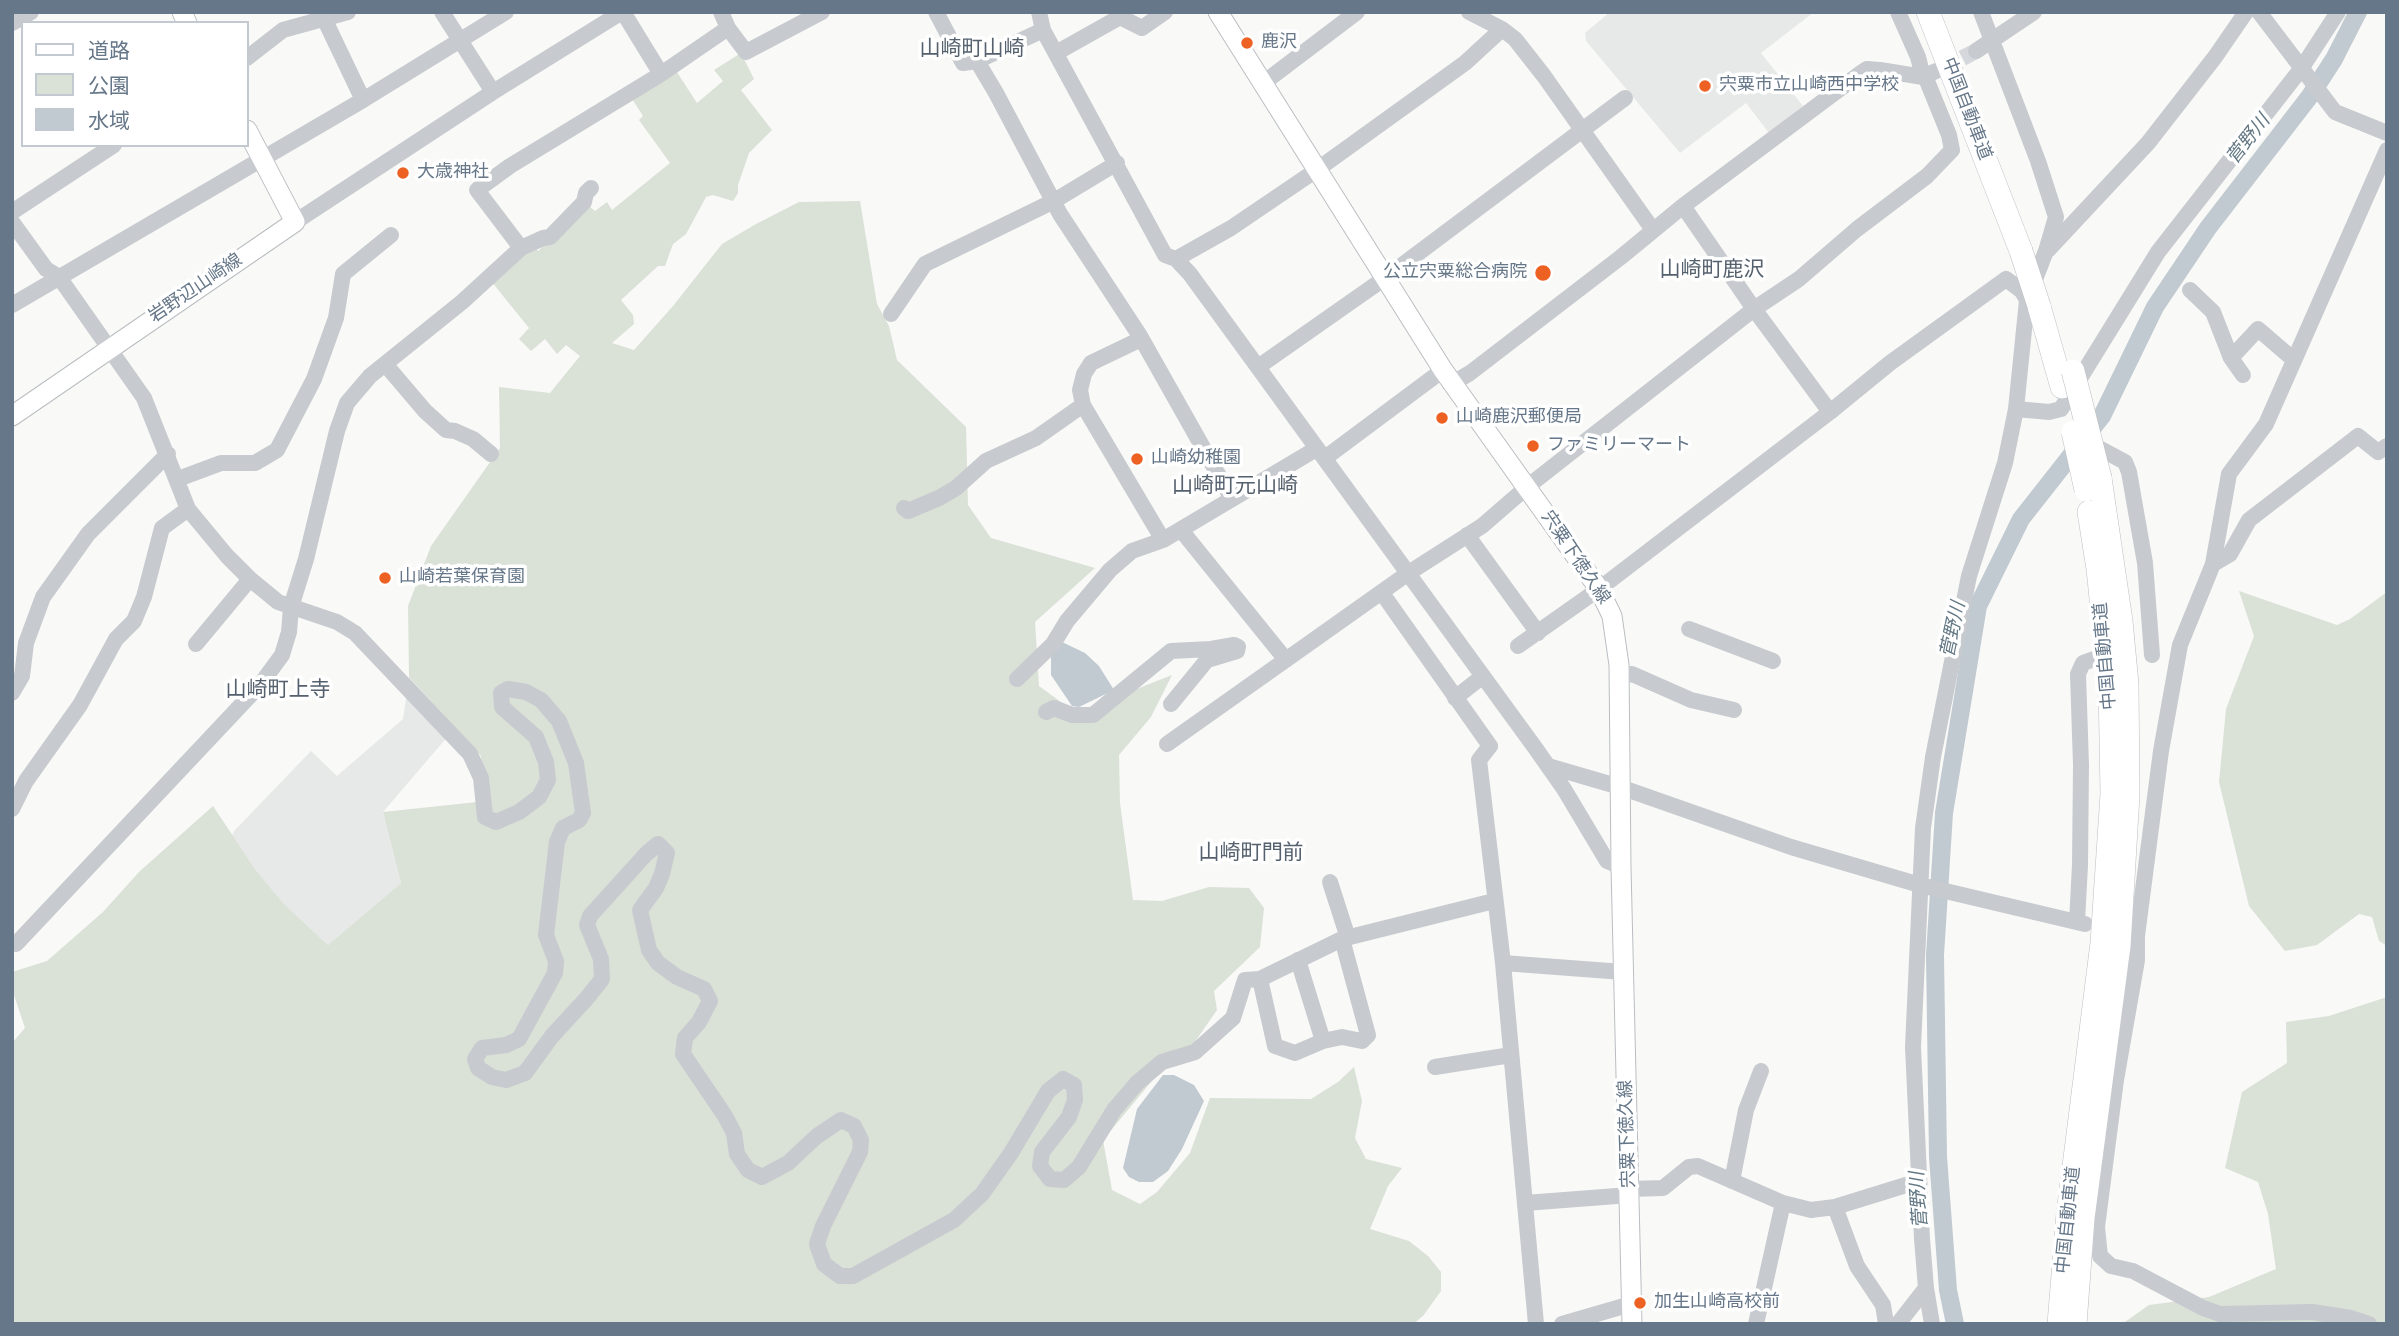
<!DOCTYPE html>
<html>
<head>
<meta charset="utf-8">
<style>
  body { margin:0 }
  #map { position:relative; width:2399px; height:1336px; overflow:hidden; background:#f9f9f7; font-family:"Titillium Web","Noto Sans JP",sans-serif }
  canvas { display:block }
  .frame { position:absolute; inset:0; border:14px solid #667789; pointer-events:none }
  .legend { position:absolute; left:21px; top:21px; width:228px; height:126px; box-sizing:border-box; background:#fff; border:2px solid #c2c9d0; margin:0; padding:9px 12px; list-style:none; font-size:21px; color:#667789 }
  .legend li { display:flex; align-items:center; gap:14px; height:35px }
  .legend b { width:35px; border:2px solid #c2c9d0 }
</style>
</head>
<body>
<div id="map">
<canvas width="2399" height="1336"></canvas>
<div class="frame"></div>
<ul class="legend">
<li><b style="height:9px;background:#fff"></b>道路</li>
<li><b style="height:19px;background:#dae1d7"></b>公園</li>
<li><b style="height:19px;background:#c1cad0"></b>水域</li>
</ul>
</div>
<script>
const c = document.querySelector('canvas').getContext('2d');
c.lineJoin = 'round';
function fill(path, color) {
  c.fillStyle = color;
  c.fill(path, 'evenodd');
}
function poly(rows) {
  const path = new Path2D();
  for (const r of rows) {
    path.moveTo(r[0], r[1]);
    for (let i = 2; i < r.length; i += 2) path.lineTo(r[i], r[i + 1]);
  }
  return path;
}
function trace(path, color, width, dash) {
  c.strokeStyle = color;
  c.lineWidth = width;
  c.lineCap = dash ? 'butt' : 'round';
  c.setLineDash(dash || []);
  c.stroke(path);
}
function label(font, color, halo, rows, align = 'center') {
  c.font = font + ' "Titillium Web","Noto Sans JP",sans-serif';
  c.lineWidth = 7;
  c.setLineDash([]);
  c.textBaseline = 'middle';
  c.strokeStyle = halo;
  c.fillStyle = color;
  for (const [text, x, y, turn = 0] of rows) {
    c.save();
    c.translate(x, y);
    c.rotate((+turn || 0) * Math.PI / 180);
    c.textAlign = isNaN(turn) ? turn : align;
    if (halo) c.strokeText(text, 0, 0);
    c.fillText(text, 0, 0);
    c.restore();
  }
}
const built = poly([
  [1610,12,1814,12,1761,53,1803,106,1769,133,1746,103,1680,153,1586,41,1585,33],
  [409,677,455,728,383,812,401,883,328,945,284,904,255,869,232,835,235,830,311,751,337,776,403,719]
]);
const green = poly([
  [741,53,754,79,741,90,772,130,749,153,738,185,738,193,733,201,713,195,706,197,686,234,673,244,665,266,658,266,621,300,633,315,634,324,612,343,634,350,673,306,722,244,756,224,799,202,860,201,877,304,889,326,897,360,966,427,968,505,991,538,1095,568,1035,622,1039,686,1076,713,1172,675,1151,717,1119,755,1120,803,1133,900,1162,901,1209,887,1249,888,1264,908,1260,947,1214,991,1217,1010,1183,1059,1168,1056,1151,1082,1103,1140,1112,1190,1140,1204,1157,1192,1190,1153,1210,1098,1311,1099,1338,1082,1354,1067,1362,1101,1355,1138,1366,1159,1402,1168,1388,1186,1370,1229,1409,1241,1428,1256,1441,1272,1441,1291,1423,1316,1413,1324,12,1324,12,1043,25,1028,12,989,12,972,47,961,103,912,139,872,213,806,255,869,284,904,328,945,401,883,383,812,477,802,481,756,409,677,408,606,431,546,500,448,499,387,550,393,580,356,566,345,557,354,545,339,531,351,519,339,529,328,491,281,532,244,538,251,588,205,595,211,607,202,612,210,670,163,639,120,643,116,627,91,671,63,697,103,723,81,714,70],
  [2239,591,2337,625,2350,619,2387,592,2387,946,2379,941,2372,917,2359,914,2317,945,2285,951,2249,906,2219,782,2226,709,2254,636],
  [2387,997,2387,1324,2122,1324,2149,1305,2209,1297,2276,1269,2268,1214,2258,1182,2225,1168,2242,1092,2287,1063,2286,1022,2329,1016]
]);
const water = poly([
  [1060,641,1085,653,1099,666,1114,690,1079,707,1072,706,1051,675,1051,656],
  [1163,1075,1174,1075,1194,1085,1204,1101,1182,1149,1168,1171,1153,1182,1139,1182,1129,1177,1123,1168,1137,1109]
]);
const river = poly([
  [1955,1324,1948,1290,1938,1157,1935,955,1944,813,1978,606,2021,519,2102,416,2155,307,2208,228,2310,96,2334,59,2358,12]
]);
const minorTunnel = poly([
  [1941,69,1976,51]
]);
const minor = poly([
  [321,12,363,100],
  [442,12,493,92],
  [623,12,661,74],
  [721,12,728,28,746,52,822,12],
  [936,12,963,63,977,61,996,93,1060,214,1140,336,1232,499],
  [1039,12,1043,30,1165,255,1176,259,1190,274,1536,749,1564,789,1607,861,1621,867],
  [1469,12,1502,29,1515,39,1544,76,1653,230],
  [1898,12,1918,57,1923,77],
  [2259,12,2335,112,2387,133],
  [12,23,31,12],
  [1976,51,2034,12],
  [1056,53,1120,17,1142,28,1165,12],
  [247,58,283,30,348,12],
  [977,61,1043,30],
  [1262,84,1357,12],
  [1683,206,1754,309,1830,412],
  [12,212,114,145],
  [12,222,46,269,59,277,144,398,188,509,227,556,250,579,278,602,337,622,355,633,470,754,481,778,485,817,496,822,519,812,539,797,548,780,546,762,536,737,502,707,501,693,508,689,526,692,541,700,559,721,576,763,583,813,579,820,563,828,557,842,546,935,556,961,555,973,519,1039,506,1045,482,1048,475,1059,478,1068,492,1077,506,1080,525,1073,552,1036,587,998,602,979,601,959,587,925,590,916,646,854,658,844,667,853,662,874,656,888,640,910,649,950,658,963,677,977,704,989,710,1001,699,1022,685,1038,683,1054,725,1116,734,1133,737,1154,748,1170,762,1177,788,1163,817,1136,841,1120,854,1126,861,1140,860,1152,823,1226,817,1244,824,1264,840,1276,853,1276,954,1220,982,1194,1011,1153,1048,1091,1063,1079,1074,1085,1075,1100,1069,1117,1042,1152,1040,1166,1050,1179,1064,1180,1079,1167,1114,1110,1137,1083,1162,1062,1195,1052,1233,1018,1245,980,1260,979,1342,939,1494,901],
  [295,222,493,92,622,12],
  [521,248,543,238,550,237,584,202,586,193,591,188],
  [2048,250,2148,143,2215,57,2246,12],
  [1176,259,1231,228,1318,169,1465,63,1502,29],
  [2190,290,2213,312,2231,358,2258,329,2294,360],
  [12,305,363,100,506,12],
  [891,314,925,264,1054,201,1117,163],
  [1141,339,1091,363,1084,374,1080,390,1083,405,1163,540],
  [2231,358,2243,375],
  [385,364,425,411,446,430,455,431,473,439,491,454],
  [1258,367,1385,278,1625,98],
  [1453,383,1470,373,1621,257,1683,206,1861,73,1867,69,1880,70,1923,77,1936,71],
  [2016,409,2049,412,2061,409,2158,252,2301,69,2338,12],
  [2097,447,2125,462,2129,472,2145,563,2152,655],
  [1325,458,1443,370],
  [178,479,221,463,255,463,277,450,314,379,336,318,343,274,391,235],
  [904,508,908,511,939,498,956,488,986,461,1036,438,1083,405],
  [1181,530,1286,660],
  [1467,535,1538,633],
  [2213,564,2230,554,2249,520,2358,436,2378,452,2387,446],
  [1382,593,1490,746,1479,760,1503,963,1536,1324],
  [1689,629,1773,661],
  [196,644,250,579],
  [1518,646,1599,589,1830,412,1890,363,2006,279,2022,291,2027,300],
  [1619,676,1632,674,1691,700,1734,710],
  [1017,679,1053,644,1067,621,1110,570,1132,551,1163,540,1316,449],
  [12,693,22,676,26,643,43,597,88,534,168,454],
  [1455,698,1483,676],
  [1046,712,1054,708,1072,715,1093,715,1171,651,1211,649,1234,645,1238,647,1237,651,1207,660,1171,704],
  [1167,744,1407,574,1482,526,1527,487,1754,309,1799,279,1857,229,1927,176,1952,150,1949,135,1925,76],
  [1548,766,1620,787,1791,847,1920,885,2085,924],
  [12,809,26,781,80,705,116,639,134,621,144,597,162,528,188,509],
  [1330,882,1348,938],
  [2077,922,2080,865,2081,765,2078,674,2083,663,2094,659],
  [16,944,260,685,282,655,289,632,291,607,306,559,337,431,347,403,370,376,462,302,521,248,477,190,510,166,661,74,728,28],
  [1298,960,1323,1041],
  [1503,963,1623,972],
  [1260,979,1275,1046,1295,1053,1323,1041,1342,1037,1362,1041,1368,1035,1342,939],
  [1435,1067,1511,1055],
  [1732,1181,1746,1110,1761,1071],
  [1630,1189,1663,1188,1689,1167,1698,1166,1783,1203,1756,1324],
  [1525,1203,1630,1195],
  [1783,1203,1811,1210,1835,1207,1919,1181],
  [1835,1207,1857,1266,1883,1305,1886,1324],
  [1562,1324,1631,1304],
  [1898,1324,1926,1288],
  [1932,1324,1926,1288,1922,1239,1913,1047,1923,828,1933,757,1969,576,2005,463,2016,409,2027,300,2046,251,2056,217,2038,161,1981,12],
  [2369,1324,2351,1318,2312,1312,2220,1314,2203,1308,2133,1271,2111,1266,2100,1256,2097,1227,2116,1080,2137,960,2137,936,2161,751,2180,645,2213,564,2229,474,2266,424,2387,150]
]);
const major = poly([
  [182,12,187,23],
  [1218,12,1443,370,1599,589,1612,616,1619,665,1621,867,1632,1324],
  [12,416,295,222,247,130]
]);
const highway = poly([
  [1928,12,2021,251],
  [2039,306,2062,387],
  [2059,1324,2068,1214,2102,943,2112,794,2110,685,2098,569,2089,512],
  [2075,1324,2083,1218,2119,946,2128,795,2127,684,2121,621,2100,478]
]);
const highwayBridge = poly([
  [2021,251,2039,306],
  [2073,371,2100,478],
  [2073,432,2086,490]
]);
const markers = [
  [1247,43,7,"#ed6122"],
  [1705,86,7,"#ed6122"],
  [403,173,7,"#ed6122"],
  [1543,273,9,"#ed6122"],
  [1442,418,7,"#ed6122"],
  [1533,446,7,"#ed6122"],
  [1137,459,7,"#ed6122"],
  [385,578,7,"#ed6122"],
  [1640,1303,7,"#ed6122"]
];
const poiNames = [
  ["鹿沢",1261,43],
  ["宍粟市立山崎西中学校",1719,86],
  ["大歳神社",417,173],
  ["公立宍粟総合病院",1527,273,"right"],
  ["山崎鹿沢郵便局",1456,418],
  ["ファミリーマート",1547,446],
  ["山崎幼稚園",1151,459],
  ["山崎若葉保育園",399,578],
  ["加生山崎高校前",1654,1303]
];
const streetNames = [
  ["中国自動車道",1966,109,69],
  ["岩野辺山崎線",196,289,-34],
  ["宍粟下徳久線",1575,558,56],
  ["中国自動車道",2106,656,-95],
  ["宍粟下徳久線",1628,1134,-92],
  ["中国自動車道",2069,1220,-84]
];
const waterNames = [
  ["菅野川",2249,140,-52],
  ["菅野川",1954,630,-78],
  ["菅野川",1920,1200,-94]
];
const quarterNames = [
  ["山崎町山崎",972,50],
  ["山崎町鹿沢",1712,271],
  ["山崎町元山崎",1235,487],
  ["山崎町上寺",278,691],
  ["山崎町門前",1251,854]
];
fill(built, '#e7e8e8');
fill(green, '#dae1d7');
fill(water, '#c1cad0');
trace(river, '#c1cad0', 18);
trace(minorTunnel, '#d4d8dc', 16, [16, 8]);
trace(major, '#babec2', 21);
trace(highway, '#bbbec2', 24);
trace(minor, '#c7cace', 16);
trace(major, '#fff', 19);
trace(highway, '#fff', 23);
trace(highwayBridge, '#bbbec2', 24, []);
trace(highwayBridge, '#fff', 23);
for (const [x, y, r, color] of markers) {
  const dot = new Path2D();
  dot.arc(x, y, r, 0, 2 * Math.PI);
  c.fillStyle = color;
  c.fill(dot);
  trace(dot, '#fff', 2.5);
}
label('18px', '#667789', '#fff', poiNames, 'left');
label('18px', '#667789', '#fff', streetNames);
label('italic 19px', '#637884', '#fff', waterNames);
label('21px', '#55616e', '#fff', quarterNames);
</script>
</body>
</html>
